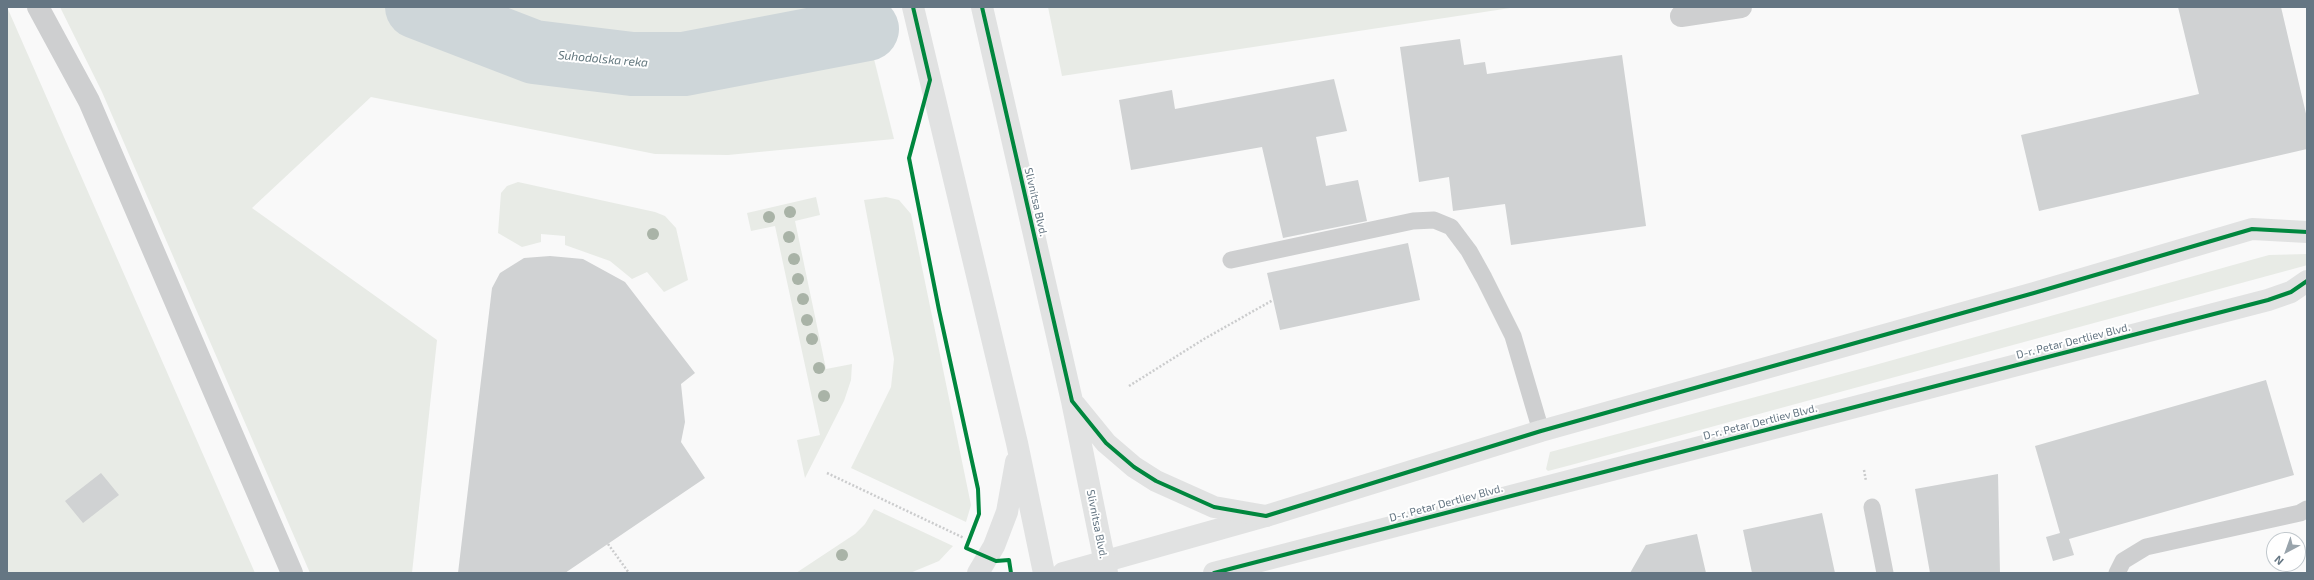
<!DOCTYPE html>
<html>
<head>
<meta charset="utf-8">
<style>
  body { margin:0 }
  #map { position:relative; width:2314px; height:580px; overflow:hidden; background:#f9f9f9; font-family:"Exo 2",sans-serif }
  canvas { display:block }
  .frame { position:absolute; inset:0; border:8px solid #657683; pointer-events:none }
  .north { position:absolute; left:2266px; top:532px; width:40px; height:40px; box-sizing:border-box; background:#fff; border:1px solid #c1c8cd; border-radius:50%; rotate:221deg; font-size:11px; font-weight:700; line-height:16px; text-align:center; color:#657683 }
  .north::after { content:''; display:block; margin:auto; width:14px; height:18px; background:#99a4ac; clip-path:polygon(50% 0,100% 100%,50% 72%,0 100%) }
</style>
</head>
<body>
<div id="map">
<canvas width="2314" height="580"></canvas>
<div class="frame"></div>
<div class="north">N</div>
</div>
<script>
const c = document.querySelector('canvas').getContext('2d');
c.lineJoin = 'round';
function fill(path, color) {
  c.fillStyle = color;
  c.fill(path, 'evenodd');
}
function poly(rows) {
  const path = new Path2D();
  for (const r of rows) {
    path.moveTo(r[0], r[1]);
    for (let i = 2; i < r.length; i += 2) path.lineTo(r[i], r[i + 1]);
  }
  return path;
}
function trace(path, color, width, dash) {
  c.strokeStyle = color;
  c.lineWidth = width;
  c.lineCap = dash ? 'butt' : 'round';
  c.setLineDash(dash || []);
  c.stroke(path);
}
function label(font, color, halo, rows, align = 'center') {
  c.font = font + ' "Exo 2",sans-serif';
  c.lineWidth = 4;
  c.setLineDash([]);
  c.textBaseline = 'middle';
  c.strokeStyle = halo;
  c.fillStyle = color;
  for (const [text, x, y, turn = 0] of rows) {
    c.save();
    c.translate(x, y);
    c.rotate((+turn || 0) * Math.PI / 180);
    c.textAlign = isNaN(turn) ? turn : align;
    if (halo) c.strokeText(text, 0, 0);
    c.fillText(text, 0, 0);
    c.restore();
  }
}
const green = poly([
  [7,7,255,573,7,573],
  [60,7,861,7,894,139,728,155,655,154,371,97,252,208,437,340,412,573,310,573,102,92],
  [1048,7,1517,7,1062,76],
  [518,182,655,212,665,216,676,228,688,280,664,292,647,272,632,279,610,261,565,245,565,236,541,234,541,242,522,247,498,233,501,193,507,186],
  [816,197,820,215,795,221,826,369,852,364,851,380,844,401,805,478,797,440,820,435,775,226,751,231,747,213],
  [886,197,899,200,911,214,971,505,966,522,851,468,891,387,894,359,864,200],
  [2307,254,2307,265,2304,266,1571,465,1548,471,1546,469,1550,452,1875,365,2269,255],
  [874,509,953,546,939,561,910,573,796,573,855,534,865,524]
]);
const river = poly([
  [417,7,534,52,632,64,684,64,867,29]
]);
const building = poly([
  [2178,7,2281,7,2307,118,2307,149,2039,211,2021,135,2199,94],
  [1460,39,1464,65,1485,62,1487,74,1622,55,1646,226,1511,245,1505,204,1453,211,1449,177,1419,182,1400,47],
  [1334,79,1347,131,1316,137,1326,186,1358,180,1367,221,1283,238,1262,147,1131,170,1119,100,1172,90,1175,109],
  [1408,243,1420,300,1280,330,1267,273],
  [550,256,583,259,625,282,695,373,681,384,685,422,681,442,705,478,565,573,458,573,492,288,500,273,524,258],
  [2266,380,2294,475,2069,539,2074,555,2053,561,2046,537,2060,533,2035,446],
  [101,473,119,495,83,523,65,501],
  [1998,474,2000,573,1930,573,1915,489],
  [1822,513,1835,573,1752,573,1743,530],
  [1697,534,1706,573,1630,573,1646,545]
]);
const path = poly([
  [1129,386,1204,339,1273,300],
  [1864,470,1866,481],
  [827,473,964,538],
  [608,544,629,573]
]);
const lane = poly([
  [1231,260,1413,221,1434,220,1451,227,1469,251,1484,278,1513,336,1541,431],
  [1872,507,1885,573],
  [2117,573,2123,561,2146,547,2300,513,2307,509]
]);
const street = poly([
  [38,7,89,101,292,573],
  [1681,16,1741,7]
]);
const secondary = poly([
  [1063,573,1266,516,1541,431,2034,293,2252,229,2307,232],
  [1214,573,2268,300,2291,292,2307,281]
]);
const primary = poly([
  [913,7,1017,443,1044,573],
  [982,7,1072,401,1107,573],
  [1075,405,1106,443,1134,467,1156,481,1214,507,1266,516],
  [978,573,994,546,1007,512,1016,462]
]);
const cycleway = poly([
  [913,7,930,80,909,158,939,310,978,489,979,514,966,548,996,561,1009,560,1011,573],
  [982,7,1072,401,1106,443,1134,467,1156,481,1214,507,1266,516,1541,431,2034,293,2252,229,2307,232],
  [1214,573,2268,300,2291,292,2307,281]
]);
const trees = [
  [790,212],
  [769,217],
  [653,234],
  [789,237],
  [794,259],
  [798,279],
  [803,299],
  [807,320],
  [812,339],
  [819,368],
  [824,396],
  [842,555]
];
const streetNames = [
  ["Slivnitsa Blvd.",1036,202,77],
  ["D-r. Petar Dertliev Blvd.",2073,341,-14],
  ["D-r. Petar Dertliev Blvd.",1760,422,-14],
  ["D-r. Petar Dertliev Blvd.",1446,503,-15],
  ["Slivnitsa Blvd.",1097,524,79]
];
const waterNames = [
  ["Suhodolska reka",603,59,5]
];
fill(green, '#e8ebe6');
trace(river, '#ced6d9', 64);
fill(building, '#d0d2d3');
trace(path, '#cbcccd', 2.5, [2, 2]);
trace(lane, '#cecfd0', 17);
trace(street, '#cecfd0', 22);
trace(secondary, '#e1e2e2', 22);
trace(primary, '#e1e2e2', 22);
trace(cycleway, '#00873e', 4);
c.fillStyle = '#a9b3a7';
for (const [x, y] of trees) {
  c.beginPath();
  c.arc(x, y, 6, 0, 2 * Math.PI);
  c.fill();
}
label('11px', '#657683', '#fff', streetNames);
label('italic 12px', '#60757c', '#fff', waterNames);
</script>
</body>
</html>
